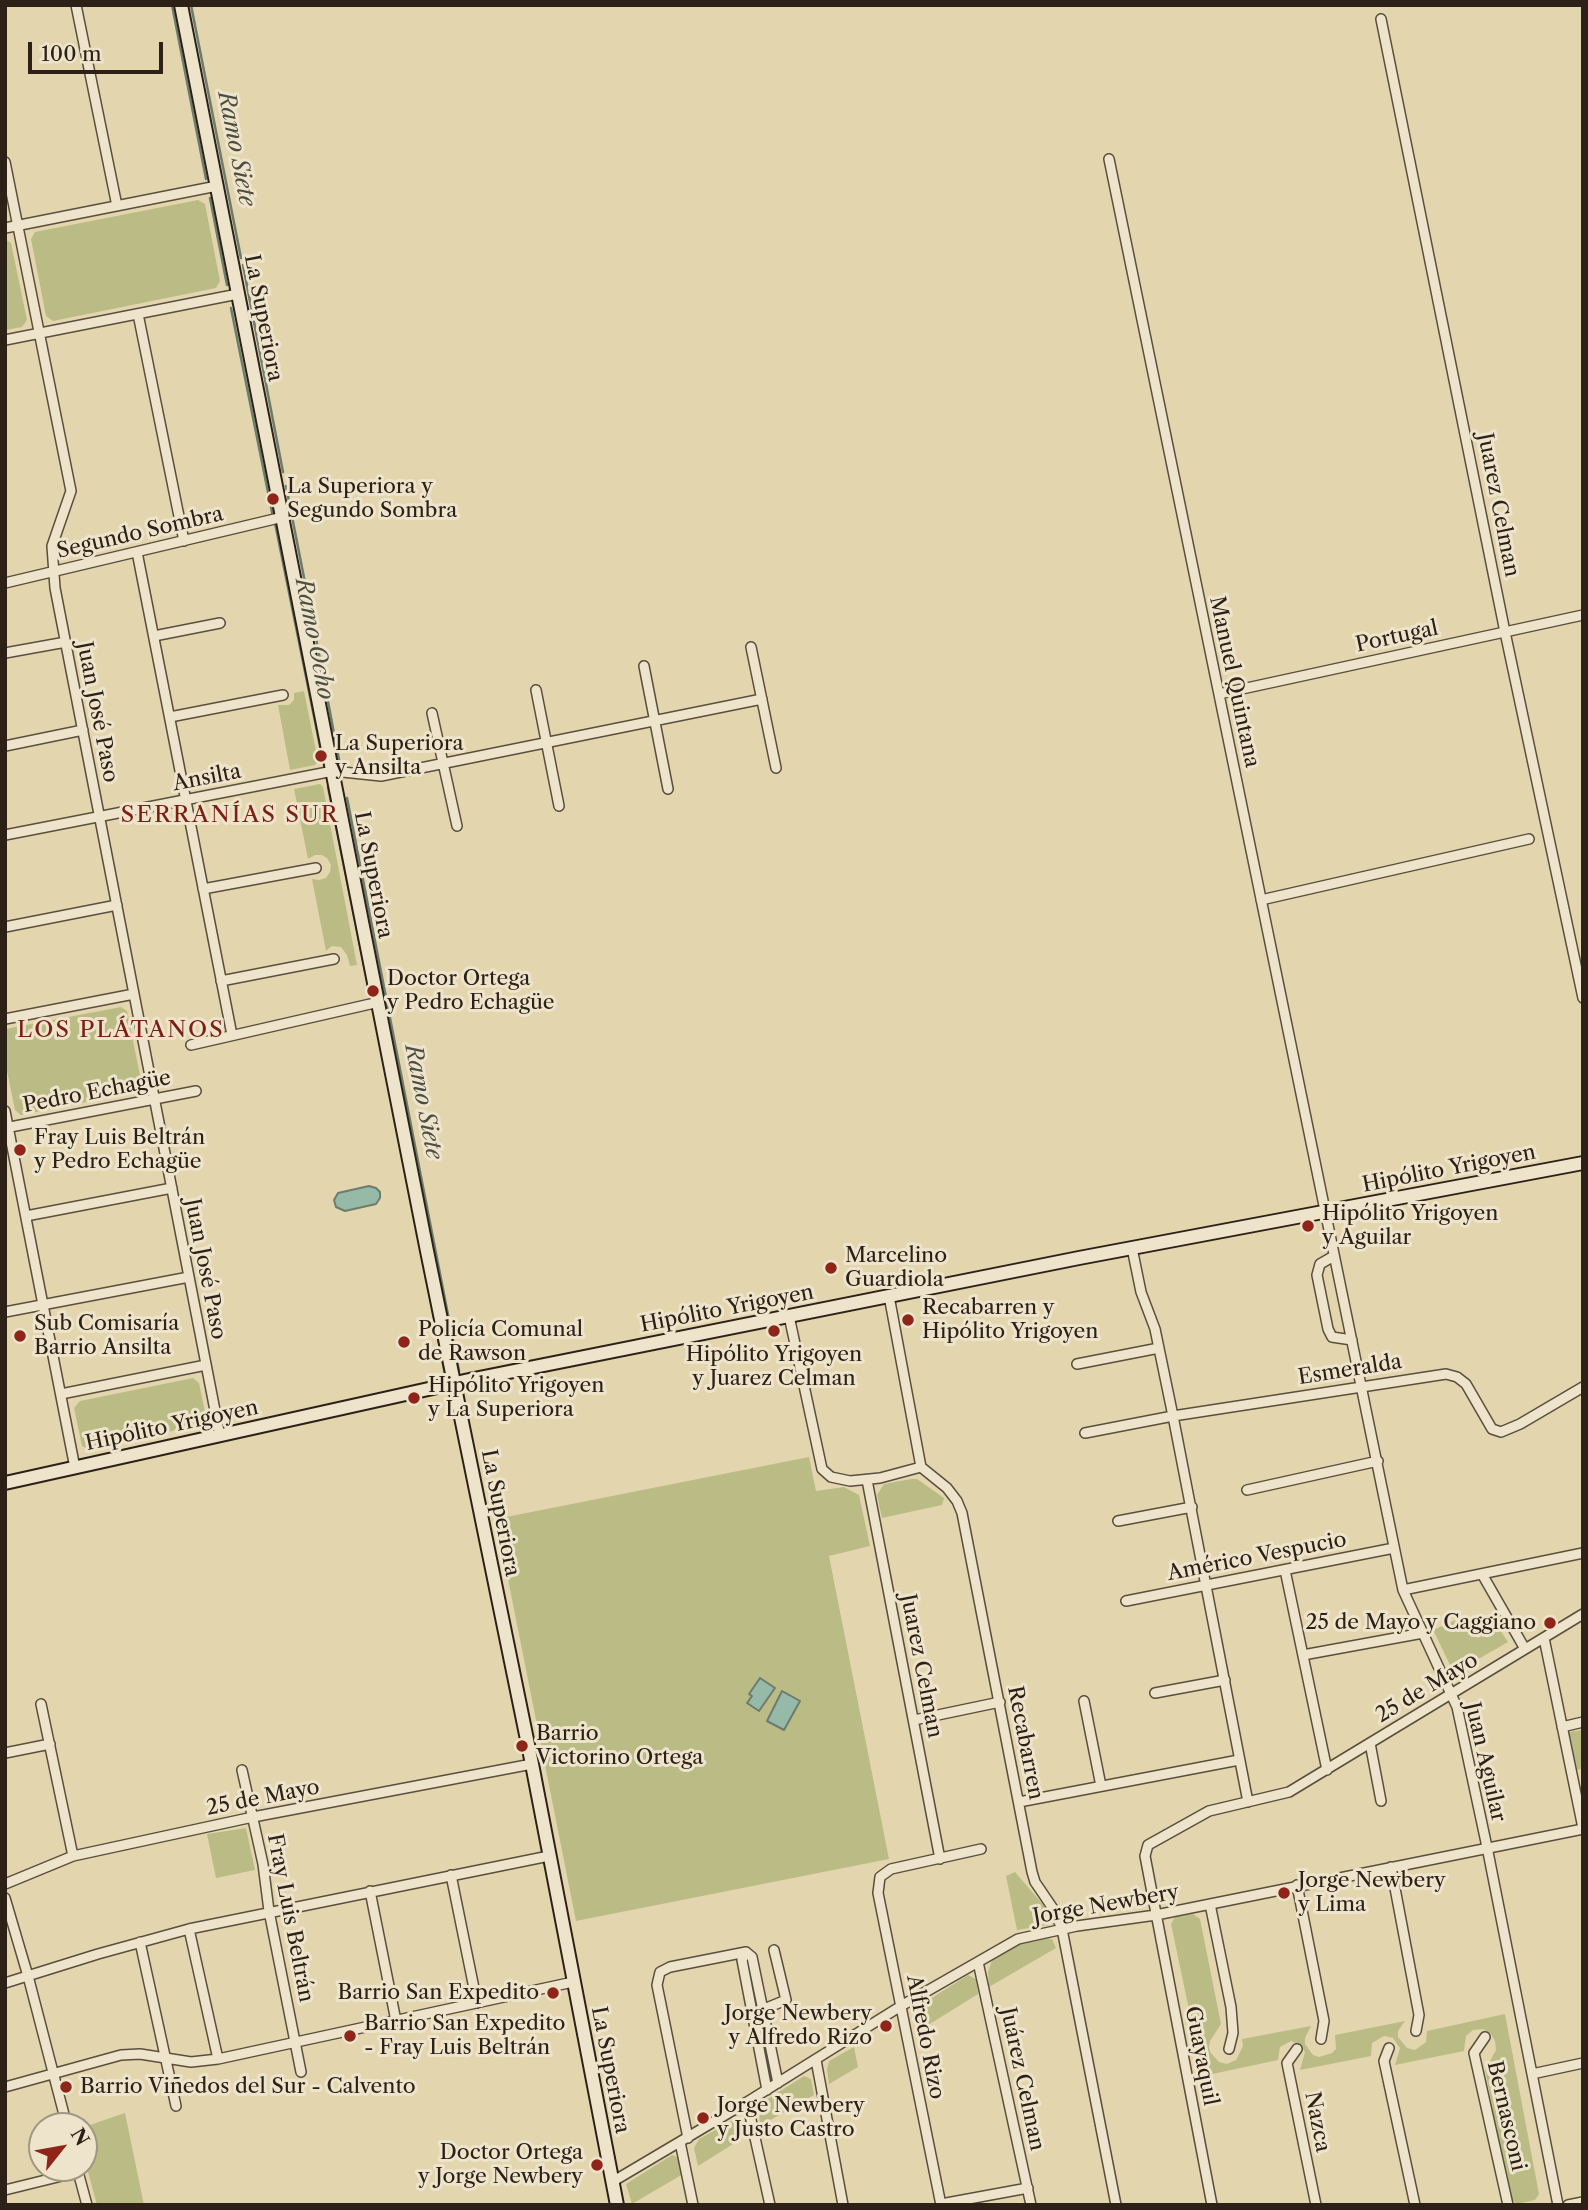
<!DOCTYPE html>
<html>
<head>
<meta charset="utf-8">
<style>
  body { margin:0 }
  #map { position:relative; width:1588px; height:2210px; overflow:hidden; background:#e3d6af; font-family:"Libre Caslon Text",serif }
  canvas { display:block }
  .frame { position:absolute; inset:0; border:7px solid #2c2017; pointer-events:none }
  .north { position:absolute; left:28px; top:2112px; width:70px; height:70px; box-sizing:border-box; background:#ede4cb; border:2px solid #a09683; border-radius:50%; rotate:59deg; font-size:19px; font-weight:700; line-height:28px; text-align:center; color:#2c2017 }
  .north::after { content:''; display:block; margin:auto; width:24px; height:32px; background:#8f2418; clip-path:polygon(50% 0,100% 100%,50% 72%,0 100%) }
  .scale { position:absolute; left:28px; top:42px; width:135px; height:32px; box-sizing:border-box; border:4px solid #2c2017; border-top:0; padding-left:9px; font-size:21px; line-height:24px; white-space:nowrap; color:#2c2017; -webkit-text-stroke:5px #ede4cb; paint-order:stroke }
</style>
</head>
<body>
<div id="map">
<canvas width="1588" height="2210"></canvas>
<div class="frame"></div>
<div class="north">N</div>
<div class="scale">100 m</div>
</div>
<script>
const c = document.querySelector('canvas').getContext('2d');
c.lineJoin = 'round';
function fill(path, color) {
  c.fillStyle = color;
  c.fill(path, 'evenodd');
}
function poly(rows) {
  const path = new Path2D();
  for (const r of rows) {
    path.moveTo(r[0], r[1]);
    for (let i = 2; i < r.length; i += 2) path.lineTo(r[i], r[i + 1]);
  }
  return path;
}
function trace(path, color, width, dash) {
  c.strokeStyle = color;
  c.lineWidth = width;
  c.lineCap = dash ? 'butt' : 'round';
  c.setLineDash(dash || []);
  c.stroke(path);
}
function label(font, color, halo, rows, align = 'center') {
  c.font = font + ' "Libre Caslon Text",serif';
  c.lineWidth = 6;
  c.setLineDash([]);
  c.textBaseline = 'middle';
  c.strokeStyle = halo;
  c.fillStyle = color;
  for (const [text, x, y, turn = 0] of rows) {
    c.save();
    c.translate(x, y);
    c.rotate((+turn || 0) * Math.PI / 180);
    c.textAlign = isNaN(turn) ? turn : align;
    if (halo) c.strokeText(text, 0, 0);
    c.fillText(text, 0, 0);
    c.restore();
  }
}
const green = poly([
  [198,200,205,204,220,281,216,288,53,321,46,316,31,239,35,232],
  [5,239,11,243,27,320,22,327,5,330],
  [304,691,318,761,315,765,290,770,278,705,289,705,294,700,294,693],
  [320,784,323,787,357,965,350,966,347,955,341,947,332,946,326,951,312,879,319,880,326,878,330,872,331,865,327,858,322,855,315,855,308,859,294,789],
  [121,1007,127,1011,142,1085,137,1092,21,1115,15,1110,5,1061,5,1029],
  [193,1378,199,1383,206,1417,202,1424,90,1450,82,1446,74,1408,80,1401],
  [809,1457,816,1491,844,1487,859,1495,870,1546,829,1556,889,1859,576,1921,496,1519],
  [911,1479,917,1479,944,1498,942,1505,882,1518,877,1495,884,1484],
  [1463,1617,1478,1638,1498,1627,1508,1642,1454,1673,1433,1630],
  [1583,1730,1583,1768,1577,1770,1569,1732],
  [246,1828,255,1870,216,1878,207,1834],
  [1015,1872,1052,1915,1048,1925,1017,1930,1006,1876],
  [1193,1914,1200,1919,1221,2024,1210,2041,1209,2047,1210,2052,1219,2062,1227,2064,1236,2060,1243,2046,1242,2039,1311,2026,1305,2038,1305,2044,1313,2055,1319,2057,1332,2053,1336,2049,1335,2035,1405,2021,1398,2031,1398,2037,1407,2048,1415,2050,1426,2042,1427,2031,1505,2014,1539,2194,1535,2200,1517,2204,1510,2198,1485,2070,1496,2050,1495,2041,1491,2034,1483,2029,1473,2030,1466,2036,1464,2051,1395,2065,1400,2048,1393,2038,1384,2036,1372,2043,1371,2056,1300,2070,1305,2052,1300,2045,1291,2041,1280,2047,1278,2060,1203,2076,1171,1924,1175,1917],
  [1043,1938,1052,1939,1056,1948,989,1987,988,1972,993,1957,1024,1942],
  [968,1975,976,1979,978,1994,917,2032,914,2017,919,2006],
  [854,2047,858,2067,829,2084,827,2070,829,2061],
  [804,2076,811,2079,814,2095,760,2126,759,2111,763,2102],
  [125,2113,144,2205,97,2205,84,2157,84,2127],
  [739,2117,745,2122,746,2136,698,2166,694,2148,699,2139],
  [672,2155,679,2158,683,2174,632,2204,626,2184]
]);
const water = poly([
  [369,1186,376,1188,380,1192,380,1198,376,1204,345,1211,336,1207,334,1200,338,1193,369,1186],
  [760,1678,775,1688,759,1711,747,1703,752,1696,749,1694,760,1678],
  [782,1691,800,1701,784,1730,767,1721,782,1691]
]);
const stream = poly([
  [172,5,206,179],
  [191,5,241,258],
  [210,198,227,285],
  [243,265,283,472],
  [231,308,273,517],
  [286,486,308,598],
  [275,523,323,761],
  [311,612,340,765],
  [328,787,371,1000],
  [347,798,459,1371],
  [423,1262,445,1374]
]);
const street = poly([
  [76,5,117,206],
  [1381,19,1505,632,1583,998],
  [1109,159,1403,1590,1457,1707,1487,1847,1558,2205],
  [5,162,71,491,52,546,55,588,220,1436],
  [5,228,217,186],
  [138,314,184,541],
  [5,340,238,294],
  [137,552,232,1035],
  [5,583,283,517],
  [154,636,220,623],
  [751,647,776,768],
  [5,653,66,642],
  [644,666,668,789],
  [536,690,559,806],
  [1219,694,1583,615],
  [432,713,457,826],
  [170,717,283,695],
  [5,746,83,730],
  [5,835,333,771,381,776,762,699],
  [203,889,316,868],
  [1261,900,1529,839],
  [5,927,117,905],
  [221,981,334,959],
  [5,1019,134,994],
  [191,1045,379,1002],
  [5,1111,75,1468],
  [5,1128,196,1091],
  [26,1216,172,1188],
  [1132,1248,1141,1292,1155,1329,1173,1416,1248,1802],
  [1334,1256,1320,1264,1317,1275,1328,1329,1332,1337,1352,1340],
  [889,1296,921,1467,947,1488,957,1501,962,1513,1032,1872,1035,1882,1054,1910,1062,1929,1116,2205],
  [5,1312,189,1277],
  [789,1316,822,1469,831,1477,850,1481,880,1478,921,1467],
  [1077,1364,1159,1348],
  [61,1394,206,1365],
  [1085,1433,1173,1416,1446,1374,1457,1377,1466,1384,1492,1429,1501,1432,1520,1424,1583,1387],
  [867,1480,940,1859],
  [1247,1490,1378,1461],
  [1118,1521,1192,1507],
  [1285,1570,1327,1770],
  [1482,1574,1525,1649],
  [1403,1590,1583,1553],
  [1126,1601,1394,1548],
  [1544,1638,1583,1828],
  [1303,1655,1423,1633],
  [1155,1693,1225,1680],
  [1084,1701,1101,1786],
  [41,1704,73,1856],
  [914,1720,1000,1702],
  [1562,1727,1583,1722],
  [1370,1743,1381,1801],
  [5,1753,50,1744],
  [242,1770,263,1864,269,1911,301,2072],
  [1019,1802,1239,1760],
  [1391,1867,1419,2015,1416,2031],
  [451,1875,477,2003],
  [5,1884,73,1856,253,1817,532,1764],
  [1297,1885,1324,2021,1321,2039],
  [370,1891,396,2021],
  [5,1898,28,1976,67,2126],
  [1210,1904,1231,2007,1233,2033,1229,2049],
  [189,1929,218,2059],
  [140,1942,176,2106],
  [746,1952,742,1960,767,2090],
  [746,1952,752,1957,778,2083],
  [978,1962,1031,2205],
  [5,1983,98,1954,189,1929,549,1856],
  [764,2009,786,2000,774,1950],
  [1485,2037,1474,2053,1508,2205],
  [1389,2048,1384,2061,1415,2205],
  [1297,2049,1287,2063,1316,2205],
  [816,2060,843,2205],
  [1532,2074,1583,2063],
  [5,2087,121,2055,140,2054,191,2062,218,2059,573,1982],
  [747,2102,770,2205],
  [688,2138,657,1985,660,1972,670,1967,746,1952],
  [680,2142,693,2205],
  [77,2168,87,2205],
  [612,2182,747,2102,901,2006,1018,1939,1077,1926,1156,1915,1583,1829],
  [5,2190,78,2172],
  [941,2204,1028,2188],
  [941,2205,878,1893,880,1877,891,1869,981,1849],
  [1212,2205,1145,1856,1148,1845,1209,1811,1289,1792,1583,1614],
  [1568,2205,1583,2202]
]);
const secondary = poly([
  [181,5,427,1251,532,1764,617,2205],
  [5,1483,469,1380,1079,1258,1583,1163]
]);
const markers = [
  [273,499,7,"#8f2418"],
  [321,756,7,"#8f2418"],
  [373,991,7,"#8f2418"],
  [20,1150,7,"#8f2418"],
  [1308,1226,7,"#8f2418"],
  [831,1268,7,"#8f2418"],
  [908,1320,7,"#8f2418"],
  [774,1331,7,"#8f2418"],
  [20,1336,7,"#8f2418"],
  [404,1342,7,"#8f2418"],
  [414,1398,7,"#8f2418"],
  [1550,1623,7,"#8f2418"],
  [522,1746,7,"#8f2418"],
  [1284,1893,7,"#8f2418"],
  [553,1993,7,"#8f2418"],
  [886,2026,7,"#8f2418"],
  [350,2036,7,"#8f2418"],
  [66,2087,7,"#8f2418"],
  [703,2118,7,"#8f2418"],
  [597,2165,7,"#8f2418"]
];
const streetNames = [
  ["La Superiora",263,318,79],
  ["Juarez Celman",1498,505,79],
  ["Segundo Sombra",140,533,-13],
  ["Portugal",1397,637,-12],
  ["Manuel Quintana",1234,682,78],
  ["Juan José Paso",97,712,79],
  ["Ansilta",207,778,-11],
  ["La Superiora",373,875,79],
  ["Pedro Echagüe",97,1092,-11],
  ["Hipólito Yrigoyen",1449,1169,-11],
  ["Juan José Paso",205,1269,79],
  ["Hipólito Yrigoyen",727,1309,-11],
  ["Esmeralda",1350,1370,-9],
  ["Hipólito Yrigoyen",172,1426,-12],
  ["La Superiora",500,1513,79],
  ["Américo Vespucio",1257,1557,-11],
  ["Juarez Celman",921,1666,79],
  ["25 de Mayo",1427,1688,-31],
  ["Recabarren",1025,1743,79],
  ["Juan Aguilar",1485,1762,77],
  ["25 de Mayo",263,1798,-11],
  ["Jorge Newbery",1106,1905,-10],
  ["Fray Luis Beltrán",290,1918,79],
  ["Alfredo Rizo",925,2037,79],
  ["Guayaquil",1201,2056,79],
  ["La Superiora",610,2070,79],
  ["Juárez Celman",1022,2079,78],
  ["Bernasconi",1506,2116,77],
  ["Nazca",1317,2122,79]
];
const poiNames = [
  ["La Superiora y",287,487],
  ["Segundo Sombra",287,511],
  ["La Superiora",335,744],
  ["y Ansilta",335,768],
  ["Doctor Ortega",387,979],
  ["y Pedro Echagüe",387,1003],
  ["Fray Luis Beltrán",34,1138],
  ["y Pedro Echagüe",34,1162],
  ["Hipólito Yrigoyen",1322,1214],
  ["y Aguilar",1322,1238],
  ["Marcelino",845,1256],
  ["Guardiola",845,1280],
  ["Recabarren y",922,1308],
  ["Hipólito Yrigoyen",922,1332],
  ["Sub Comisaría",34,1324],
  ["Barrio Ansilta",34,1348],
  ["Policía Comunal",418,1330],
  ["de Rawson",418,1354],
  ["Hipólito Yrigoyen",774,1355,"center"],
  ["y Juarez Celman",774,1379,"center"],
  ["Hipólito Yrigoyen",428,1386],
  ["y La Superiora",428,1410],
  ["25 de Mayo y Caggiano",1536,1623,"right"],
  ["Barrio",536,1734],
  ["Victorino Ortega",536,1758],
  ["Jorge Newbery",1298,1881],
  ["y Lima",1298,1905],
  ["Barrio San Expedito",539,1993,"right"],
  ["Jorge Newbery",872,2014,"right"],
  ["y Alfredo Rizo",872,2038,"right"],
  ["Barrio San Expedito",364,2024],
  ["- Fray Luis Beltrán",364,2048],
  ["Barrio Viñedos del Sur - Calvento",80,2087],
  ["Jorge Newbery",717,2106],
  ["y Justo Castro",717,2130],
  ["Doctor Ortega",583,2153,"right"],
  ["y Jorge Newbery",583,2177,"right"]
];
const waterNames = [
  ["Ramo Siete",236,149,79],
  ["Ramo Ocho",314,639,79],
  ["Ramo Siete",423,1102,79]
];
const neighbourhoodNames = [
  ["SERRANÍAS SUR",230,815],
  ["LOS PLÁTANOS",121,1030]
];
fill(green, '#bbbc85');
fill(water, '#96b9a8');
trace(water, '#6c7c6e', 2);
trace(stream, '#6c7c6e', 2.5);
trace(street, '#5a4e3d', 12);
trace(secondary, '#2c2017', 16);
trace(street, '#ede4cb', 9);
trace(secondary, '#ede4cb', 12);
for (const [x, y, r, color] of markers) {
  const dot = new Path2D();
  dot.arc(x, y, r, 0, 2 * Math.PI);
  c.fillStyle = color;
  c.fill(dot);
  trace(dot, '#ede4cb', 2.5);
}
label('21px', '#2c2017', '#ede4cb', streetNames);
label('21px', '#2c2017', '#ede4cb', poiNames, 'left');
label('italic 23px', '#4c4e42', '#ede4cb', waterNames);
c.letterSpacing = '2px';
label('23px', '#7a1f14', '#ede4cb', neighbourhoodNames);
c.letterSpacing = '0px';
</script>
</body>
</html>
